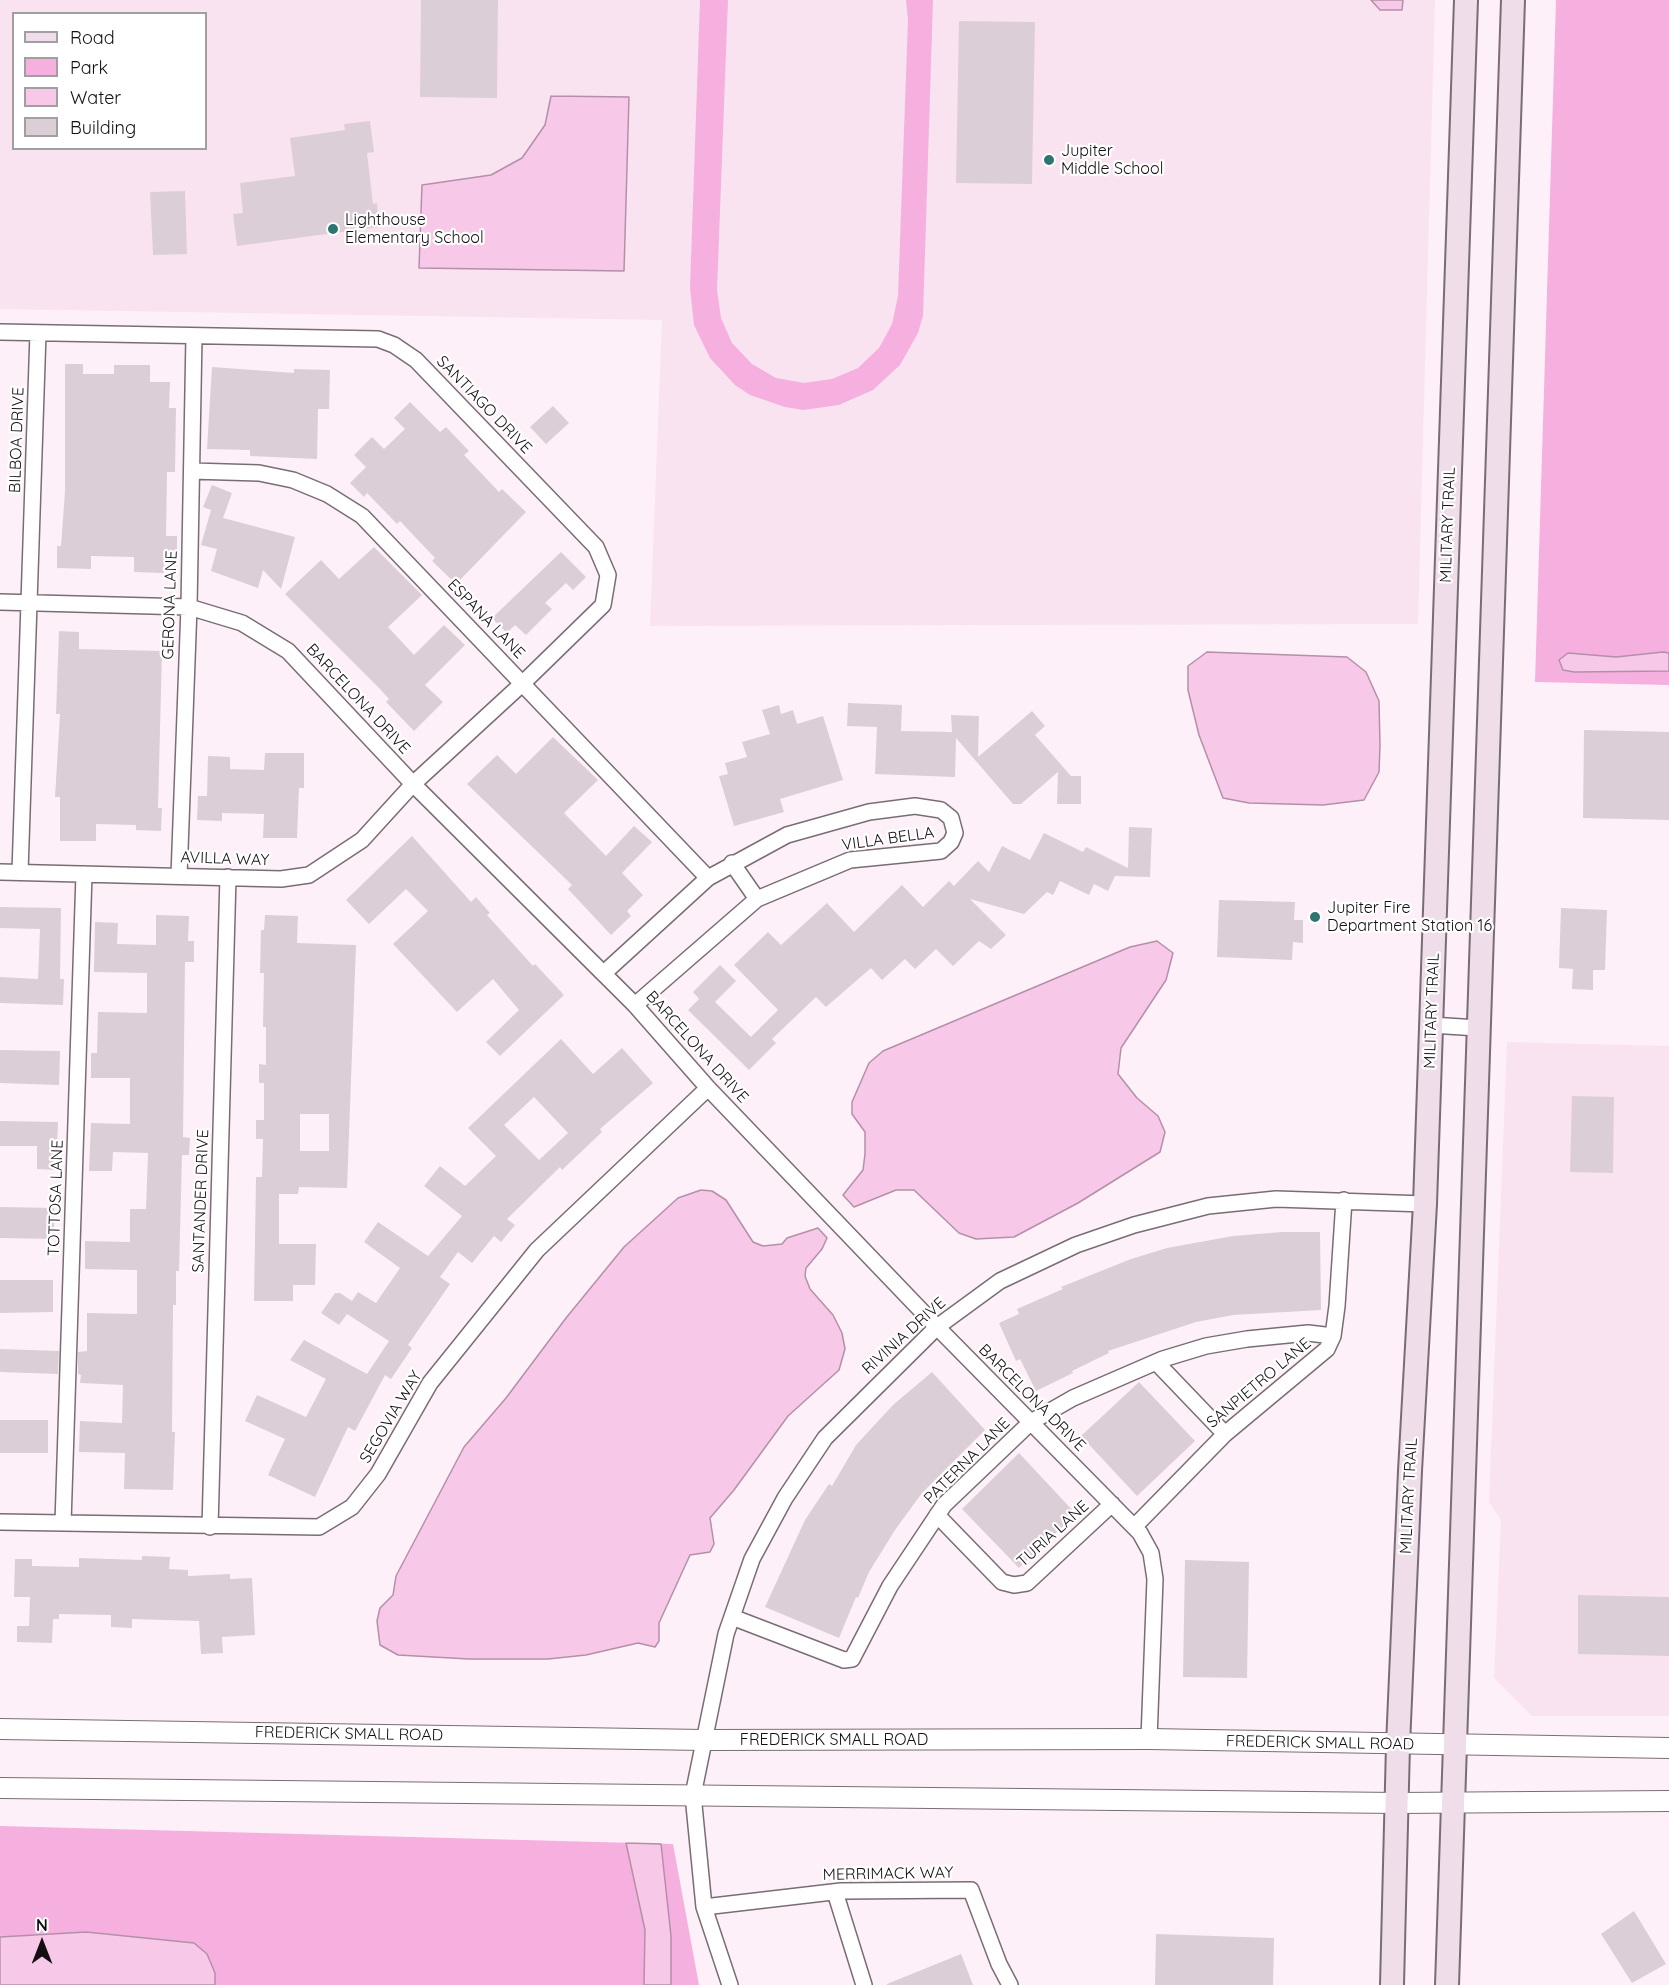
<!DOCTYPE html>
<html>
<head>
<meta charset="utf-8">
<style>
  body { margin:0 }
  #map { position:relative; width:1669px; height:1985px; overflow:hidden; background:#fef0f9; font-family:Quicksand,sans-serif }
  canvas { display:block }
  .legend { position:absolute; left:12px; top:12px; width:195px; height:138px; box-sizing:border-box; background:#fff; border:2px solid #a19fa0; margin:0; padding:8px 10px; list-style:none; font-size:18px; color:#140f12 }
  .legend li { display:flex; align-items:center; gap:12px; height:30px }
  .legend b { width:30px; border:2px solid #a19fa0 }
  .north { position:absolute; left:12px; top:1913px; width:60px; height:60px; -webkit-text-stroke:4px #fff; paint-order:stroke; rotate:0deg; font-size:16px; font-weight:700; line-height:24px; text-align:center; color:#140f12 }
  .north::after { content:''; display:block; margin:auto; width:21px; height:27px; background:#140f12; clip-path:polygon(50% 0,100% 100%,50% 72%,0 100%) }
</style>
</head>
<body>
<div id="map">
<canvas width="1669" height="1985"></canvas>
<ul class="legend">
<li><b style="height:8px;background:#efddea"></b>Road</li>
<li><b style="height:16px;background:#f5b0df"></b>Park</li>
<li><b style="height:16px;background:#f8c8e8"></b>Water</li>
<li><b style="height:16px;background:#dcced7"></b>Building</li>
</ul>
<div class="north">N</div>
</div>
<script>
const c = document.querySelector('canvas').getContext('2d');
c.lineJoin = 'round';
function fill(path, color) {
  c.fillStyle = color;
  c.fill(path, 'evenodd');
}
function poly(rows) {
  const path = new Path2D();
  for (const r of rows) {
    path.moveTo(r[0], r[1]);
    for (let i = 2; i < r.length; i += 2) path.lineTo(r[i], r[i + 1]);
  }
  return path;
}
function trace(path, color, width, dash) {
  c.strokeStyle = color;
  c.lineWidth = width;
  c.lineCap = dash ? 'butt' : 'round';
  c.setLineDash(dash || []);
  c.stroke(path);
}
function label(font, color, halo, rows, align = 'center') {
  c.font = font + ' Quicksand,sans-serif';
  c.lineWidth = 4.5;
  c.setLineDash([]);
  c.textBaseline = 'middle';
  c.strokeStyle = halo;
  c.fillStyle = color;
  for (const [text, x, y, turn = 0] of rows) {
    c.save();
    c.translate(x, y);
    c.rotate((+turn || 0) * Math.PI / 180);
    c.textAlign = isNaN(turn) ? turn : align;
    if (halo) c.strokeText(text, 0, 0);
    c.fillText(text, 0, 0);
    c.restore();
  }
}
const built = poly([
  [0,0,1435,0,1418,624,650,626,662,320,0,309],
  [14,14,206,14,206,148,14,148],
  [1507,1042,1669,1046,1669,1716,1532,1716,1494,1678,1501,1520,1489,1502]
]);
const green = poly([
  [700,0,728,0,717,290,721,318,732,343,752,364,776,378,804,383,832,379,858,368,879,348,892,324,898,296,908,20,906,0,933,0,923,316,918,333,900,365,873,390,839,405,803,410,785,407,750,395,735,385,710,358,694,325,690,288],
  [1556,0,1669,0,1669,685,1535,682],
  [0,1826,673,1844,699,1985,0,1985]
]);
const water = poly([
  [1371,0,1403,0,1402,10,1380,10,1371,0],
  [551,96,629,97,624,271,419,268,422,185,491,175,522,158,545,125,551,96],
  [1207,652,1347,657,1366,672,1379,701,1380,746,1379,772,1364,800,1323,805,1249,803,1223,798,1199,735,1188,690,1188,666,1207,652],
  [1663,652,1669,653,1669,671,1574,672,1563,670,1559,660,1568,653,1616,657,1663,652],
  [1157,941,1173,953,1166,980,1121,1048,1118,1074,1137,1098,1158,1116,1165,1132,1160,1152,1078,1203,1014,1237,976,1239,959,1233,914,1190,896,1190,854,1207,843,1195,863,1170,865,1154,865,1132,852,1114,852,1102,869,1063,883,1051,1130,947,1157,941],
  [701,1190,712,1191,726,1200,753,1242,763,1246,782,1244,787,1238,818,1228,827,1238,822,1249,806,1268,805,1276,810,1289,833,1315,842,1333,845,1349,839,1370,788,1416,734,1490,710,1518,714,1544,710,1552,690,1555,659,1623,659,1641,655,1647,638,1643,586,1655,548,1659,469,1659,398,1655,380,1645,377,1621,380,1608,393,1595,396,1576,464,1447,506,1398,566,1318,624,1247,678,1198,701,1190],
  [626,1843,661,1844,671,1936,671,1985,644,1985,645,1930,626,1843],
  [86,1932,194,1943,207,1954,215,1973,215,1985,0,1985,0,1937,86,1932]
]);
const building = poly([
  [421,0,498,0,497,98,420,97],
  [959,21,1035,22,1032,184,956,183],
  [370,121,374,152,367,153,373,204,377,203,379,227,237,246,233,214,243,213,240,183,295,176,290,138,345,130,344,124],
  [185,191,187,254,153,255,150,192],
  [65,364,83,364,83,374,114,374,114,365,150,365,150,382,170,382,169,408,176,408,175,472,167,472,166,536,177,536,177,560,164,560,164,573,134,572,134,557,91,556,91,569,57,568,57,546,61,546,65,491],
  [212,367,294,373,294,369,330,370,329,409,318,409,317,459,250,456,250,450,207,449],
  [410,402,440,432,446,427,469,451,464,455,499,492,502,489,526,512,456,584,432,561,435,558,400,521,397,524,367,493,364,497,350,483,366,467,354,455,372,437,384,449,405,429,394,418],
  [553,406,569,423,546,444,530,427],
  [212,485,232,493,223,518,295,537,281,589,263,570,258,588,211,571,217,549,201,545,211,510,203,507],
  [374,547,422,595,388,627,414,655,444,625,465,645,425,685,443,702,414,731,386,702,389,699,380,689,285,594,321,560,339,579],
  [561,552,586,577,573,590,566,583,545,603,552,609,526,635,515,625,507,633,492,618],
  [59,631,79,632,79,649,162,651,158,808,162,808,161,831,136,830,136,825,96,824,96,841,60,841,60,797,55,797,60,714,56,714],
  [848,703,902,705,901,731,952,732,951,715,979,716,978,757,1032,711,1045,726,1035,735,1071,776,1081,776,1081,804,1057,804,1058,772,1021,804,1013,804,956,738,955,777,875,774,877,727,847,726],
  [779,705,781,714,793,710,797,724,823,716,843,780,780,799,784,812,734,826,719,776,728,774,725,763,747,757,742,742,770,734,762,710],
  [1584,730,1669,732,1669,820,1583,818],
  [553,737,598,780,564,813,606,856,634,826,652,842,622,873,643,895,627,911,631,916,611,935,568,889,572,885,467,784,497,755,516,774],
  [265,753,304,753,304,788,299,788,297,838,263,838,264,814,222,813,222,821,197,820,198,796,207,796,208,756,230,757,230,769,264,770],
  [1129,827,1152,828,1150,877,1115,876,1108,891,1094,884,1089,895,1060,881,1053,895,1047,892,1024,914,970,899,1006,935,991,949,979,941,953,966,936,949,915,969,905,959,882,980,871,968,826,1007,816,997,772,1039,776,1043,749,1070,688,1010,699,999,693,992,720,965,736,981,715,1002,751,1037,778,1010,734,965,768,932,781,945,827,903,854,932,902,885,923,907,949,881,954,886,978,861,989,872,1002,846,1030,860,1044,833,1083,852,1086,847,1128,868],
  [412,836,471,902,476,897,490,913,487,915,533,966,535,964,564,995,500,1056,486,1042,519,1010,493,979,457,1012,393,944,428,911,406,889,369,924,346,900],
  [1219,900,1295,902,1294,920,1303,920,1303,943,1293,942,1292,960,1217,957],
  [0,907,61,908,60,979,64,979,63,1005,0,1003,0,977,38,979,40,929,0,928],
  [1561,908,1607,910,1605,970,1593,970,1593,990,1572,989,1573,969,1559,968],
  [156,915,189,916,188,941,194,941,194,962,185,962,183,1137,190,1138,189,1155,182,1155,179,1271,176,1271,176,1305,173,1305,172,1432,175,1432,173,1490,124,1489,125,1453,79,1452,80,1421,122,1423,123,1385,80,1383,81,1375,78,1374,78,1352,87,1351,87,1313,137,1314,137,1270,85,1269,85,1241,130,1242,130,1209,146,1209,148,1153,113,1152,112,1171,89,1171,91,1123,130,1124,130,1078,91,1078,91,1053,97,1053,98,1012,147,1013,147,973,94,972,95,922,118,923,117,944,156,945],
  [265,915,298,916,297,943,356,945,347,1188,299,1187,298,1194,279,1194,279,1244,316,1244,315,1285,293,1285,293,1301,254,1301,256,1177,262,1177,263,1139,256,1139,256,1120,264,1120,264,1083,259,1083,259,1064,266,1065,266,1027,263,1027,264,973,260,973,261,930,264,930],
  [300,1114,329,1114,329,1151,300,1151],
  [561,1039,593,1074,622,1048,653,1083,600,1129,602,1132,562,1170,560,1167,507,1219,515,1225,501,1242,494,1236,472,1263,458,1252,440,1277,450,1284,408,1345,412,1348,391,1379,385,1375,355,1431,348,1427,315,1497,268,1475,285,1439,245,1421,257,1395,306,1417,326,1379,290,1360,304,1340,367,1374,389,1341,347,1314,339,1325,321,1313,335,1293,340,1293,352,1301,358,1292,376,1303,400,1268,364,1242,378,1222,428,1256,462,1216,424,1186,440,1166,465,1186,496,1156,468,1128],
  [534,1097,568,1133,539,1160,504,1125],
  [0,1050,60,1051,59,1085,0,1083],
  [1572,1096,1614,1097,1613,1173,1570,1172],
  [0,1121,58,1122,56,1170,37,1169,37,1146,0,1146],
  [0,1207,54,1208,54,1239,0,1238],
  [1282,1232,1320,1232,1321,1310,1233,1315,1196,1322,1108,1351,1109,1353,1072,1371,1073,1373,1036,1391,1020,1359,1016,1361,999,1323,1019,1314,1017,1309,1063,1289,1061,1287,1131,1259,1167,1248,1233,1236],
  [0,1280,53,1280,53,1312,0,1313],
  [0,1349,59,1351,58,1374,0,1372],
  [932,1372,985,1430,922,1493,895,1530,869,1572,858,1598,856,1597,839,1638,765,1607,805,1520,829,1484,832,1486,856,1445,893,1405],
  [1139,1382,1195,1441,1137,1496,1081,1436],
  [0,1420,48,1420,48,1453,0,1453],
  [1019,1453,1076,1514,1019,1568,962,1509],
  [142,1556,170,1557,169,1569,188,1570,188,1576,230,1574,230,1579,252,1578,255,1635,222,1637,223,1653,201,1654,199,1621,132,1619,132,1628,111,1627,111,1615,59,1614,59,1619,53,1619,52,1643,17,1642,17,1626,29,1626,30,1597,14,1597,15,1559,32,1559,32,1566,79,1567,79,1558,142,1560],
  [1185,1560,1249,1562,1247,1678,1183,1677],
  [1578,1595,1669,1597,1669,1656,1578,1654],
  [1634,1911,1666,1964,1632,1983,1601,1934],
  [1156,1934,1274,1938,1273,1985,1155,1985],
  [961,1954,973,1985,887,1985,887,1984]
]);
const minor = poly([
  [0,332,378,339,394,345,416,360,596,547,608,575,603,605,523,683,413,784,362,840,309,875,281,879,0,872],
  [192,471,259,473,293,480,327,494,362,516,708,878],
  [0,602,189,607,242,623,288,651,413,784,635,1005,708,1088,937,1327,1140,1533,1151,1553,1155,1579,1149,1739],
  [732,863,757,899],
  [20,872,38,333],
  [179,876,189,607,194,336],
  [604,973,708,878,787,835,869,812,915,806,941,810,951,818,955,833,951,842,941,851,850,860,757,899,635,1005],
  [1431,1025,1478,1028],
  [1156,1362,1225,1434],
  [937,1515,1002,1582,1014,1585,1027,1583,1112,1504],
  [0,1522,319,1527,352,1507,378,1474,430,1383,537,1250,708,1088],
  [63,1523,84,874],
  [210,1527,228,877],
  [1134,1527,1225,1434,1327,1349,1333,1336,1337,1306,1344,1200],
  [732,1617,844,1660,852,1659,890,1586,944,1505,1031,1422,1073,1398,1163,1359,1206,1346,1247,1339,1308,1333,1333,1336],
  [835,1892,864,1985],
  [704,1907,841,1891,971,1890,999,1964,1010,1985],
  [730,1985,704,1907,693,1795,726,1634,752,1559,785,1498,825,1438,937,1327,1000,1281,1076,1245,1134,1225,1208,1206,1276,1199,1425,1204]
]);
const tertiary = poly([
  [0,1729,704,1740,1149,1739,1669,1748],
  [0,1788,1397,1803,1669,1801]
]);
const secondary = poly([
  [1392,1985,1398,1745,1410,1471,1425,1204,1466,0],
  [1447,1985,1513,0]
]);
const markers = [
  [1049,160,6,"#2d7570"],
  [333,229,6,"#2d7570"],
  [1315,917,6,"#2d7570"]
];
const poiNames = [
  ["Jupiter",1061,151],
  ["Middle School",1061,169],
  ["Lighthouse",345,220],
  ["Elementary School",345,238],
  ["Jupiter Fire",1327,908],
  ["Department Station 16",1327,926]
];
const streetNames = [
  ["SANTIAGO DRIVE",484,405,46],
  ["BILBOA DRIVE",17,440,-88],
  ["MILITARY TRAIL",1448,525,-88],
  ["GERONA LANE",170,605,-88],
  ["ESPANA LANE",486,619,46],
  ["BARCELONA DRIVE",358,699,47],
  ["VILLA BELLA",888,839,-8],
  ["AVILLA WAY",225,859,2],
  ["MILITARY TRAIL",1432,1011,-88],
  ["BARCELONA DRIVE",697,1047,48],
  ["TOTTOSA LANE",56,1198,-88],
  ["SANTANDER DRIVE",201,1201,-88],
  ["RIVINIA DRIVE",904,1336,-42],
  ["SANPIETRO LANE",1259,1383,-40],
  ["BARCELONA DRIVE",1032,1398,45],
  ["SEGOVIA WAY",391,1417,-59],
  ["PATERNA LANE",967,1461,-45],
  ["MILITARY TRAIL",1409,1496,-87],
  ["TURIA LANE",1053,1534,-42],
  ["FREDERICK SMALL ROAD",349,1734,1],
  ["FREDERICK SMALL ROAD",834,1740],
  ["FREDERICK SMALL ROAD",1320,1743,1],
  ["MERRIMACK WAY",888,1874,-1]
];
fill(built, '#f9e3f1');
fill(green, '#f5b0df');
fill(water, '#f8c8e8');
trace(water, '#b490a8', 1.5);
fill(building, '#dcced7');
trace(minor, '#796d75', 18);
trace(tertiary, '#796d75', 22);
trace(secondary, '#796d75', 26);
trace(minor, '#fff', 15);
trace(tertiary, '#fff', 20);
trace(secondary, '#efddea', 22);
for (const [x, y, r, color] of markers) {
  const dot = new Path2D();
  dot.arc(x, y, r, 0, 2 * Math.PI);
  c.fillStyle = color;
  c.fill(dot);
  trace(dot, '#fff', 2);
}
label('16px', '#140f12', '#fff', poiNames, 'left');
label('16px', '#140f12', '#fff', streetNames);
</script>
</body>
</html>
